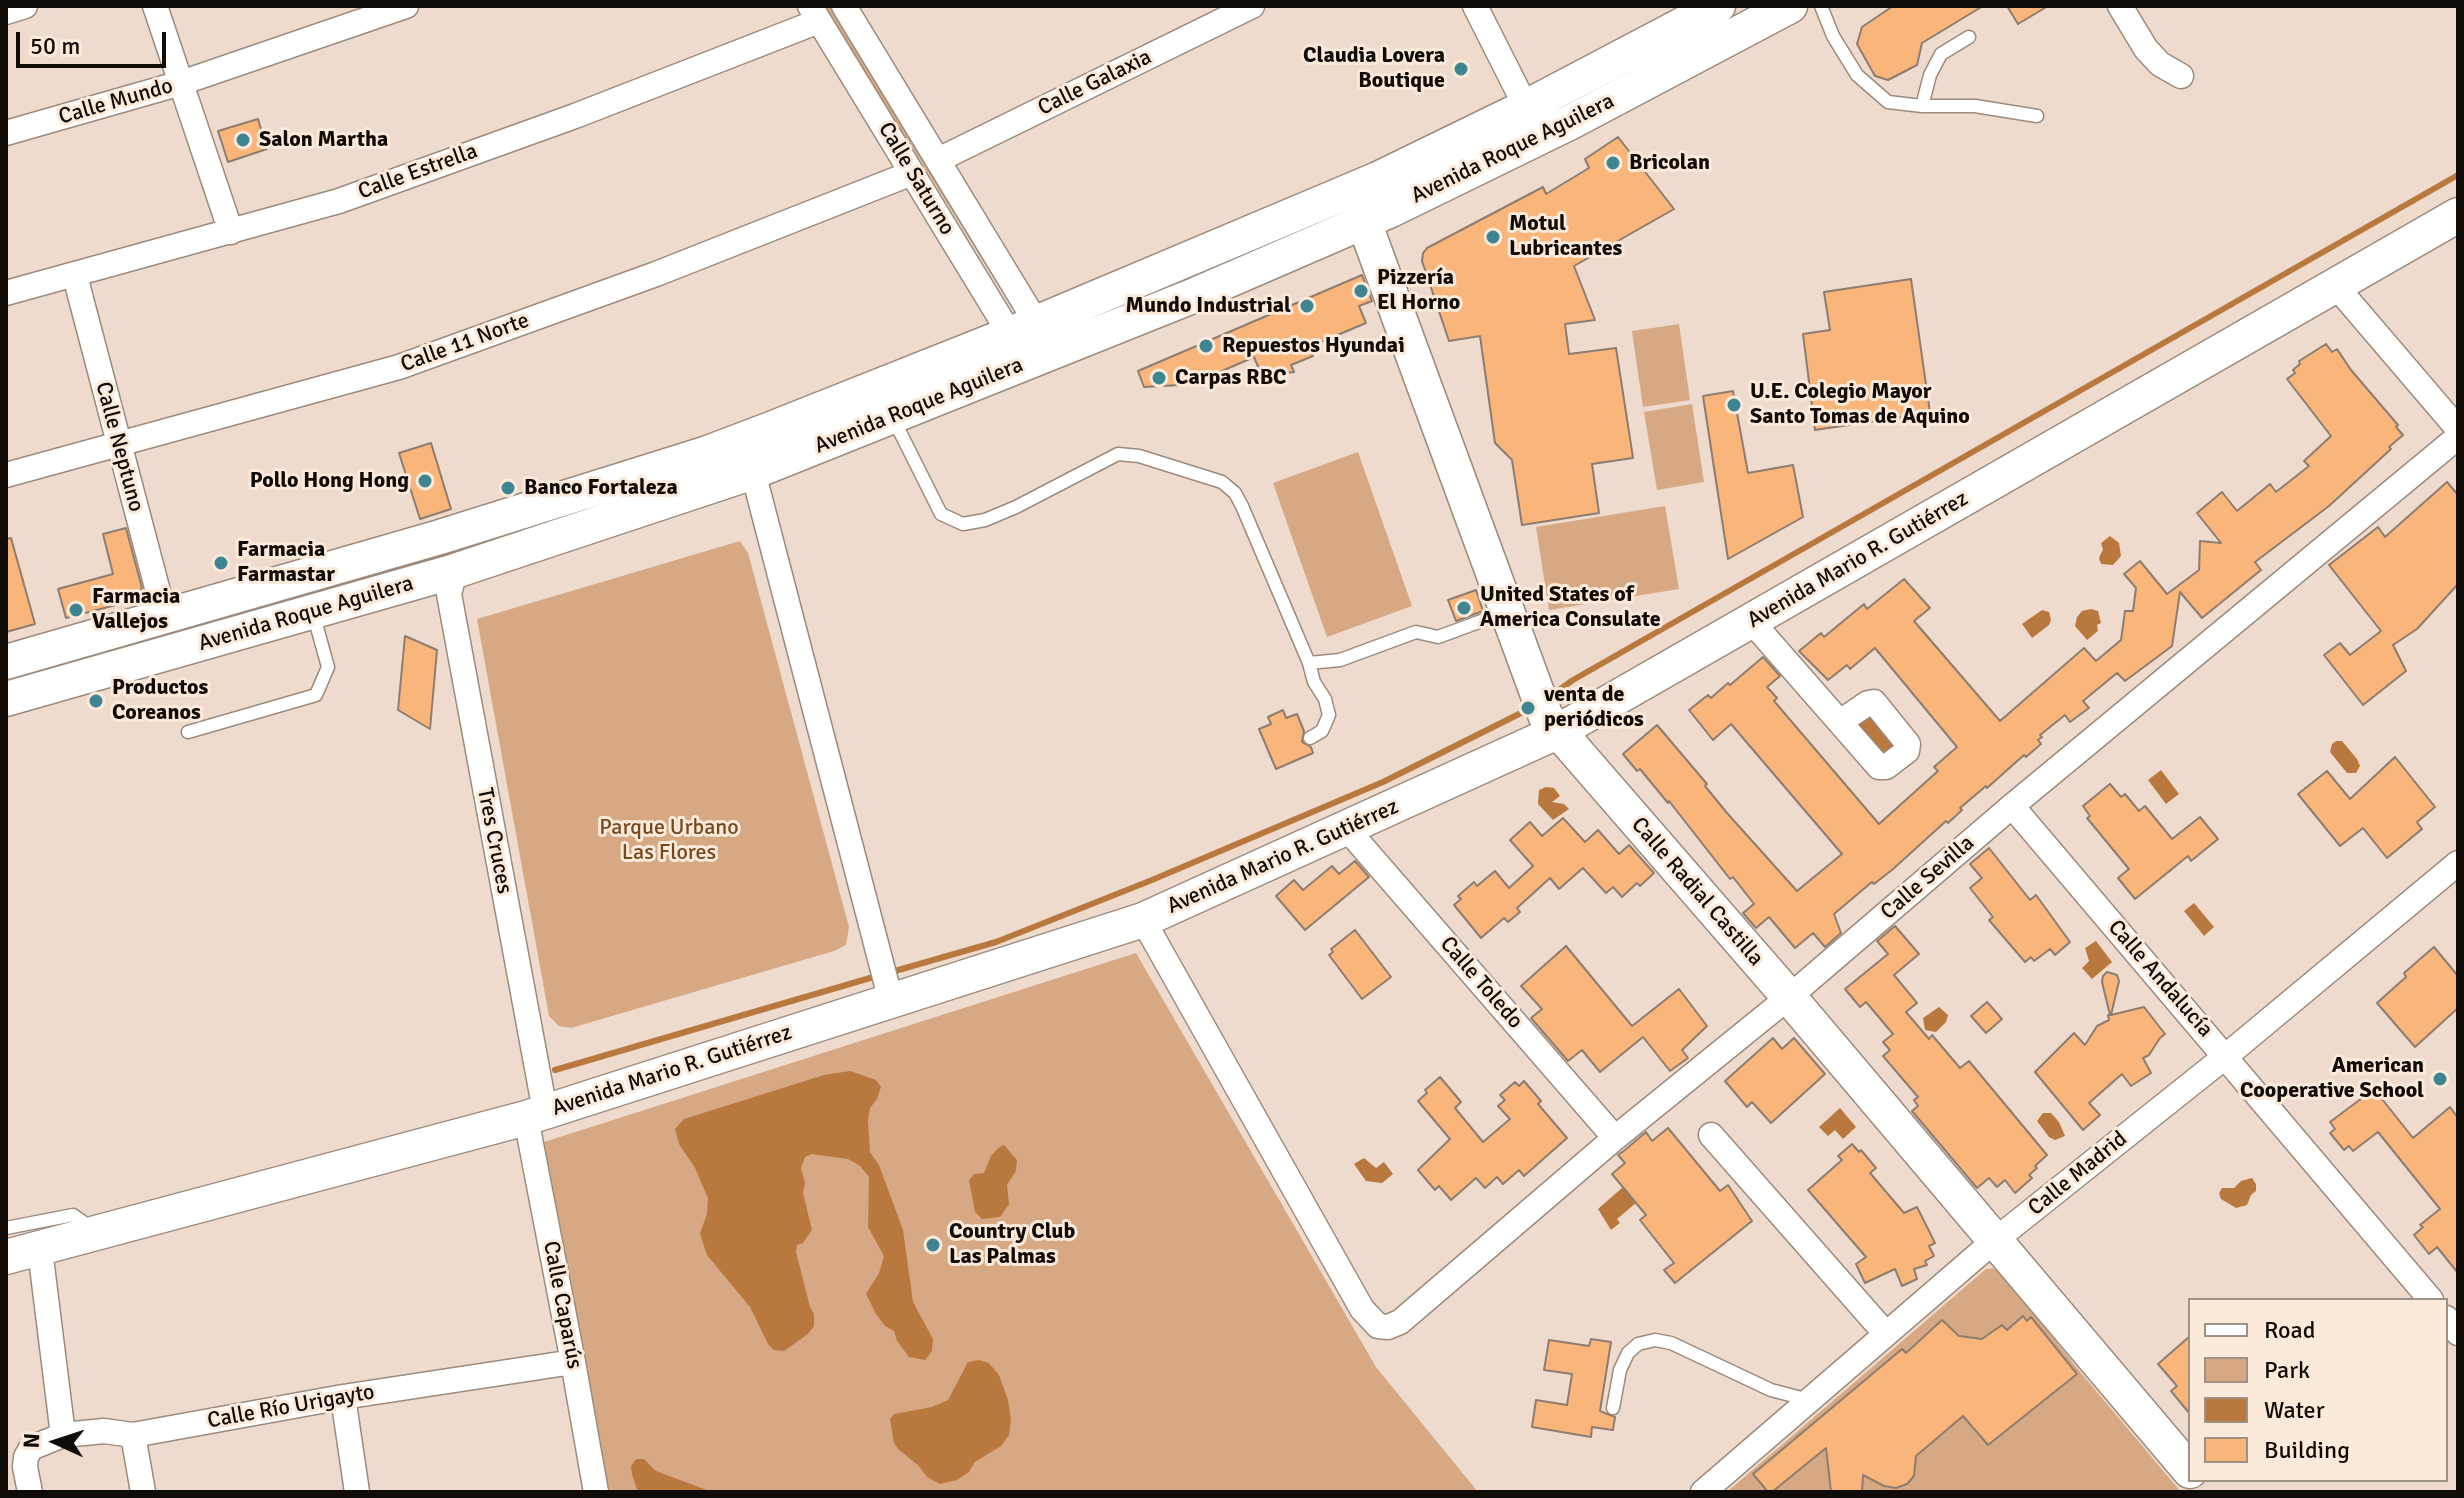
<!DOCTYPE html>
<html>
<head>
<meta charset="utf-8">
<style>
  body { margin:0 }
  #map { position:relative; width:2464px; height:1498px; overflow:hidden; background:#eedbcd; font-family:Signika,sans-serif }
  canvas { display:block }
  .frame { position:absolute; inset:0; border:8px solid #120c08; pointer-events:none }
  .legend { position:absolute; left:2188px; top:1298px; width:260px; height:184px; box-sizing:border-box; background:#fbe9da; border:2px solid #9e9186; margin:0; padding:10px 14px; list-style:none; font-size:24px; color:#120c08 }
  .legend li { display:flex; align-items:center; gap:16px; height:40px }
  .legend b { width:40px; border:2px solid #9e9186 }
  .north { position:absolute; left:16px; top:1402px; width:80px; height:80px; -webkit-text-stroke:6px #fbe9da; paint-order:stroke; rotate:273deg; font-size:22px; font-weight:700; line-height:32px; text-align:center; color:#120c08 }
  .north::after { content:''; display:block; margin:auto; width:28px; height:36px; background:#120c08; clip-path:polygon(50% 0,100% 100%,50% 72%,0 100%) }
  .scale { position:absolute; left:16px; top:32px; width:150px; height:36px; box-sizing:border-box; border:4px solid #120c08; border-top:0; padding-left:10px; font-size:24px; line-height:28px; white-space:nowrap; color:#120c08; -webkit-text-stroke:6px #fbe9da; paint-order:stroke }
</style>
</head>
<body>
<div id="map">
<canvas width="2464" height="1498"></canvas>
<div class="frame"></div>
<ul class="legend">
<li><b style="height:10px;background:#fff"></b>Road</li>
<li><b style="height:22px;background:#d6a984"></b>Park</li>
<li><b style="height:22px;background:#b9793e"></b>Water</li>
<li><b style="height:22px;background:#fab57a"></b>Building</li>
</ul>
<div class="north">N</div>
<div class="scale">50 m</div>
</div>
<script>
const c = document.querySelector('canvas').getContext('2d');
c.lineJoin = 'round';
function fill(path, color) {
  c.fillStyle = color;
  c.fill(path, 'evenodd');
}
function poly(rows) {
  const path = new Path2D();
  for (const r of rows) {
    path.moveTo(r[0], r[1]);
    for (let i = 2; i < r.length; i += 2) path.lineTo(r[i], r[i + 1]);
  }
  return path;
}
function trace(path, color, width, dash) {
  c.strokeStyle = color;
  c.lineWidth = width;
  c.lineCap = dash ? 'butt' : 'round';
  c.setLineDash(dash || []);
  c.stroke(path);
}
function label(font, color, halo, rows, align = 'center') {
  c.font = font + ' Signika,sans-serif';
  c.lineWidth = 6;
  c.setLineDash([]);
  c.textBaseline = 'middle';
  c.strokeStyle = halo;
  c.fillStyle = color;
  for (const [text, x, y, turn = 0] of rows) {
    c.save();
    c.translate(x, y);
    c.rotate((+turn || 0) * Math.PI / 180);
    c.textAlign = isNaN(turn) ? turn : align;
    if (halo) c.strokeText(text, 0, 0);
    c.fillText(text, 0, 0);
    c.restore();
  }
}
const green = poly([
  [824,6,829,6,856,48,1008,294,1003,293],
  [1679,324,1690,400,1643,407,1632,331],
  [1692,404,1704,482,1657,490,1644,412],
  [1358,452,1412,606,1327,637,1273,483],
  [1665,506,1679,589,1549,610,1536,527],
  [740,541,748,553,849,927,846,945,834,951,571,1028,559,1026,549,1016,477,619],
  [1136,953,1376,1367,1478,1492,607,1492,541,1143],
  [1998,1268,2081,1373,2181,1492,1727,1492,1986,1269]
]);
const water = poly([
  [2110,536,2119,543,2121,556,2113,565,2101,564,2099,558,2103,549,2101,543],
  [2091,609,2098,611,2101,623,2097,625,2098,631,2087,640,2075,626,2077,617,2082,611],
  [2042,610,2049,612,2051,620,2049,625,2032,638,2022,624],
  [1869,715,1894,745,1881,754,1857,723],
  [2336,741,2342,741,2357,759,2360,766,2356,773,2347,773,2330,752,2332,744],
  [2161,770,2179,794,2166,804,2148,780],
  [1546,787,1554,788,1560,796,1552,802,1564,804,1569,809,1553,820,1538,804,1539,790],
  [2194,903,2214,927,2204,936,2184,911],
  [2096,941,2112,962,2092,979,2082,968,2089,961,2085,948],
  [1939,1007,1948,1015,1946,1022,1936,1032,1925,1030,1923,1018],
  [850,1071,876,1080,881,1087,877,1099,870,1108,868,1120,870,1152,879,1165,903,1230,913,1302,933,1339,932,1351,925,1360,909,1357,897,1341,894,1331,885,1326,876,1314,866,1294,879,1273,884,1256,868,1227,869,1177,860,1166,848,1159,812,1154,805,1157,801,1168,805,1183,803,1193,812,1230,803,1243,797,1245,796,1252,810,1307,814,1314,814,1326,808,1334,784,1351,774,1350,768,1344,750,1307,707,1255,702,1240,700,1233,707,1214,708,1198,695,1168,679,1144,675,1129,684,1119,824,1075],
  [1840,1108,1856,1127,1843,1139,1835,1130,1828,1136,1819,1127],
  [2043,1113,2051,1113,2059,1122,2065,1136,2055,1140,2049,1137,2037,1121],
  [1004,1145,1017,1160,1016,1171,1007,1185,1009,1204,1000,1217,982,1219,975,1212,969,1180,974,1174,984,1173,991,1156,998,1148],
  [1364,1158,1376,1168,1384,1162,1393,1174,1382,1183,1366,1181,1354,1164],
  [2252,1178,2256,1184,2256,1191,2251,1195,2247,1205,2236,1208,2221,1199,2219,1193,2222,1188,2234,1188,2241,1181],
  [1623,1187,1636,1203,1617,1219,1620,1223,1611,1230,1598,1209],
  [979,1360,989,1363,999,1375,1008,1400,1011,1420,1009,1435,1001,1446,975,1462,969,1472,957,1480,940,1484,927,1477,918,1465,899,1450,894,1443,890,1419,894,1414,932,1407,948,1400,968,1362],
  [636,1459,644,1459,656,1471,712,1492,638,1492,632,1475,631,1466]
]);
const stream = poly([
  [1552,695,1573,680,2458,175],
  [888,973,996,942,1152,880,1383,782,1527,710],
  [555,1070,877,976]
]);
const building = poly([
  [1893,6,1983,6,1922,43,1917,65,1888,80,1875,76,1857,44,1862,27,1893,6],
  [2007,6,2048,6,2018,24,2007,6],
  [258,119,267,149,228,162,218,131,258,119],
  [1618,137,1674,209,1574,266,1595,320,1565,324,1569,354,1616,348,1633,458,1592,464,1599,513,1522,525,1512,460,1495,443,1480,336,1449,341,1422,261,1423,253,1427,248,1543,187,1546,194,1589,168,1585,159,1618,137],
  [1362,275,1372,301,1359,306,1366,323,1309,347,1313,356,1291,365,1294,372,1262,376,1254,357,1190,385,1188,381,1180,385,1144,387,1138,371,1362,275],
  [1911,279,1930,413,1815,430,1803,334,1830,330,1824,292,1911,279],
  [2326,344,2332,352,2337,349,2351,370,2398,425,2396,427,2403,435,2389,447,2391,449,2329,506,2255,562,2261,570,2202,618,2180,592,2172,646,2125,681,2117,673,2083,701,2089,708,2070,722,2065,715,2040,735,2042,737,2038,740,2041,744,2026,757,2024,755,1987,788,1986,786,1960,808,1962,810,1948,823,1946,821,1892,870,1874,884,1872,882,1834,914,1841,933,1825,947,1813,933,1795,948,1769,917,1756,928,1743,913,1754,904,1733,877,1730,879,1669,801,1668,803,1640,769,1637,771,1623,754,1657,725,1707,784,1705,786,1727,813,1797,891,1842,854,1731,724,1713,740,1689,710,1708,695,1711,698,1728,683,1730,685,1763,657,1780,676,1767,687,1777,698,1774,701,1879,824,1938,771,1934,767,1957,747,1875,648,1850,669,1847,665,1828,680,1799,651,1821,633,1824,637,1864,604,1867,609,1904,579,1930,608,1914,621,2000,721,2084,648,2096,661,2121,640,2125,611,2133,611,2136,588,2124,574,2140,561,2167,594,2199,570,2200,541,2221,543,2197,513,2222,492,2237,511,2270,484,2276,492,2309,466,2304,461,2331,436,2287,379,2295,373,2293,370,2300,364,2299,361,2326,344],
  [1733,391,1748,473,1793,465,1803,517,1728,559,1703,396,1733,391],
  [431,443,451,509,420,519,399,453,431,443],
  [2447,482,2458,495,2458,584,2417,629,2393,645,2406,671,2363,705,2324,655,2340,643,2350,655,2381,631,2329,565,2378,527,2385,537,2447,482],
  [126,528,142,588,135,600,66,618,58,589,113,574,103,534,126,528],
  [11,538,35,624,6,632,6,539,11,538],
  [1476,590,1483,611,1456,621,1448,600,1476,590],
  [405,636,437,650,430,729,398,710,405,636],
  [1283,710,1286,718,1297,714,1304,731,1302,742,1311,747,1313,753,1276,769,1259,729,1271,724,1268,717,1283,710],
  [2395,757,2435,807,2417,822,2422,829,2387,858,2363,828,2340,846,2298,794,2327,771,2350,799,2395,757],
  [2110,784,2121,797,2125,794,2139,811,2145,806,2172,839,2200,817,2218,839,2191,861,2188,856,2135,899,2118,878,2129,869,2087,818,2090,816,2083,806,2110,784],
  [1563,818,1585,842,1598,830,1619,854,1629,845,1654,873,1640,886,1637,883,1622,897,1613,887,1606,893,1583,868,1559,889,1550,878,1517,908,1520,912,1508,922,1504,918,1481,938,1454,905,1461,899,1458,896,1474,882,1477,886,1495,871,1509,888,1533,866,1510,840,1530,822,1542,836,1563,818],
  [1989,848,2030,900,2036,895,2070,942,2055,955,2050,949,2034,961,2031,957,2025,962,1989,920,1993,917,1970,888,1982,878,1970,864,1989,848],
  [1355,861,1369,877,1305,930,1276,896,1294,880,1303,890,1332,866,1339,874,1355,861],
  [1895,926,1919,954,1894,975,1917,1003,1906,1012,1929,1039,1932,1035,1960,1068,1969,1061,2047,1155,2035,1166,2037,1168,2029,1175,2032,1178,2015,1193,2005,1180,1997,1187,1989,1178,1977,1188,1912,1111,1918,1106,1914,1100,1918,1097,1883,1056,1890,1050,1883,1042,1893,1034,1866,1002,1860,1007,1845,989,1888,954,1877,941,1895,926],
  [1355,930,1391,977,1362,999,1329,955,1333,952,1331,949,1355,930],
  [1566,946,1632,1026,1679,989,1707,1026,1682,1050,1688,1058,1670,1071,1643,1037,1600,1072,1582,1050,1568,1061,1531,1018,1542,1009,1521,986,1566,946],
  [2434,947,2458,976,2458,1008,2415,1047,2377,1003,2406,977,2404,973,2434,947],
  [2107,972,2117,975,2119,981,2111,1015,2144,1007,2165,1034,2160,1038,2149,1055,2143,1058,2151,1073,2131,1086,2122,1074,2089,1103,2100,1115,2083,1130,2035,1072,2074,1033,2085,1045,2097,1026,2109,1020,2108,1015,2110,1015,2102,982,2103,976,2107,972],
  [1987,1002,2002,1019,1986,1033,1971,1016,1987,1002],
  [1773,1038,1782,1049,1794,1038,1825,1074,1771,1123,1752,1102,1747,1107,1725,1081,1773,1038],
  [1440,1077,1461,1102,1455,1108,1483,1142,1510,1119,1498,1106,1505,1100,1500,1095,1515,1082,1519,1086,1524,1081,1541,1101,1538,1104,1567,1138,1524,1176,1519,1170,1503,1184,1497,1177,1485,1188,1476,1178,1451,1200,1439,1186,1435,1190,1418,1170,1450,1139,1418,1101,1427,1093,1425,1090,1440,1077],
  [2374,1089,2413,1138,2450,1107,2458,1118,2458,1273,2437,1247,2429,1254,2414,1235,2423,1227,2420,1225,2440,1209,2378,1132,2353,1151,2349,1146,2344,1150,2330,1133,2335,1129,2330,1122,2374,1089],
  [1668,1128,1720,1191,1728,1185,1752,1221,1675,1283,1664,1270,1674,1263,1640,1220,1646,1215,1612,1174,1625,1163,1618,1155,1625,1150,1646,1132,1652,1141,1668,1128],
  [1852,1144,1859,1152,1861,1150,1876,1168,1870,1173,1904,1213,1917,1207,1935,1243,1929,1246,1934,1256,1925,1261,1927,1265,1914,1269,1917,1279,1902,1286,1895,1269,1865,1283,1856,1264,1866,1257,1808,1190,1842,1160,1838,1156,1852,1144],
  [2023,1316,2027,1321,2031,1317,2077,1374,1988,1445,1963,1416,1916,1456,1914,1476,1907,1484,1896,1488,1884,1486,1863,1475,1862,1492,1831,1492,1826,1448,1772,1492,1768,1492,1753,1474,1902,1349,1906,1353,1942,1320,1959,1336,1982,1339,2002,1325,2007,1330,2023,1316],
  [2190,1336,2190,1414,2171,1391,2177,1386,2158,1364,2190,1336],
  [1591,1339,1611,1342,1600,1411,1615,1417,1613,1430,1592,1427,1591,1437,1532,1427,1536,1400,1567,1405,1572,1374,1544,1370,1549,1340,1589,1346,1591,1339]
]);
const lane = poly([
  [1821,6,1833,36,1857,75,1888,102,1922,106,1975,106,2037,116],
  [1922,106,1930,75,1941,54,1969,37],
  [894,420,941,514,963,524,985,520,1016,507,1118,454,1139,456,1222,482,1235,493,1242,506,1309,663,1314,682,1325,699,1329,715,1322,731,1310,738],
  [1309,663,1340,660,1416,632,1438,637,1506,612],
  [188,732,316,695,328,667,313,613],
  [6,1228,73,1215,93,1229],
  [1613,1408,1620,1370,1628,1353,1638,1344,1655,1340,1671,1343,1771,1390,1809,1400]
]);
const street = poly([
  [155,6,231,232],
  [810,6,1010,334,1023,338],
  [844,6,1036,322,1031,337],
  [1475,6,1526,107],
  [2120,6,2146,49,2160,64,2181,76],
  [6,12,25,6],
  [6,133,181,83,406,6],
  [938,160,1252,6],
  [75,276,165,618],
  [2335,285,2458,429],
  [6,293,339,201,575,116,819,21],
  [757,457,753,472,891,1001],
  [6,475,399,367,656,274,912,173],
  [455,571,449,594,545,1111],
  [1752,622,1879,767,1886,767,1907,751,1908,744,1874,702,1868,703,1840,722],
  [2012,806,2431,1300],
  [1347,829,1615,1138],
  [1143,920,1362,1309,1378,1326,1388,1327,1400,1322,1615,1138,1789,997,2012,806,2458,437],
  [526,1118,573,1362,596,1492],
  [1711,1135,1886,1334],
  [40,1250,63,1435],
  [2446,1318,2458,1333],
  [343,1397,357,1492],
  [133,1435,143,1492],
  [30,1492,25,1467,26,1457,31,1448,63,1435,104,1431,133,1435,343,1397,573,1362],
  [1703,1492,1994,1241,2226,1056,2458,863]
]);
const secondary = poly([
  [1371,203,1364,222,1546,717,1789,997,2190,1471],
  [6,662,440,537,705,454,771,429,1010,334,1378,179,1526,107,1718,6],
  [6,699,455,571,753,472,1190,297,1391,210,1571,122,1790,6],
  [6,1257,526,1118,1143,920,1557,732,2458,215]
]);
const markers = [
  [1461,69,8,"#3f8591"],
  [243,140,8,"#3f8591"],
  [1613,163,8,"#3f8591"],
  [1493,237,8,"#3f8591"],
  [1361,291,8,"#3f8591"],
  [1307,306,8,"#3f8591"],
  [1206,346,8,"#3f8591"],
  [1159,378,8,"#3f8591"],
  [1734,405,8,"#3f8591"],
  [425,481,8,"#3f8591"],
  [508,488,8,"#3f8591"],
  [221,563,8,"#3f8591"],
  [1464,608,8,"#3f8591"],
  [76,610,8,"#3f8591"],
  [96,701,8,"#3f8591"],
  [1528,708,8,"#3f8591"],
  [2440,1079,8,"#3f8591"],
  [933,1245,8,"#3f8591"]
];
const poiNames = [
  ["Claudia Lovera",1445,56,"right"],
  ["Boutique",1445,81,"right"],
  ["Salon Martha",259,140],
  ["Bricolan",1629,163],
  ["Motul",1509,224],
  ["Lubricantes",1509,249],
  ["Pizzería",1377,278],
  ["El Horno",1377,303],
  ["Mundo Industrial",1291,306,"right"],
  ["Repuestos Hyundai",1222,346],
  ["Carpas RBC",1175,378],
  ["U.E. Colegio Mayor",1750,392],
  ["Santo Tomas de Aquino",1750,417],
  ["Pollo Hong Hong",409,481,"right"],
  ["Banco Fortaleza",524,488],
  ["Farmacia",237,550],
  ["Farmastar",237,575],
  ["United States of",1480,595],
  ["America Consulate",1480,620],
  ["Farmacia",92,597],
  ["Vallejos",92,622],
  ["Productos",112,688],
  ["Coreanos",112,713],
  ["venta de",1544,695],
  ["periódicos",1544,720],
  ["American",2424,1066,"right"],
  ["Cooperative School",2424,1091,"right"],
  ["Country Club",949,1232],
  ["Las Palmas",949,1257]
];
const streetNames = [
  ["Calle Galaxia",1095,83,-26],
  ["Calle Mundo",116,102,-16],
  ["Avenida Roque Aguilera",1513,149,-26],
  ["Calle Estrella",418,172,-20],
  ["Calle Saturno",916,179,59],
  ["Calle 11 Norte",465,343,-20],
  ["Avenida Roque Aguilera",919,406,-22],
  ["Calle Neptuno",119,447,75],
  ["Avenida Mario R. Gutiérrez",1858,560,-30],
  ["Avenida Roque Aguilera",306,614,-16],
  ["Tres Cruces",494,841,79],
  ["Avenida Mario R. Gutiérrez",1283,857,-24],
  ["Calle Sevilla",1928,878,-41],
  ["Calle Radial Castilla",1697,892,49],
  ["Calle Andalucía",2160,979,49],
  ["Calle Toledo",1481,983,49],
  ["Avenida Mario R. Gutiérrez",672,1071,-18],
  ["Calle Madrid",2078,1174,-39],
  ["Calle Caparús",562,1305,79],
  ["Calle Río Urigayto",291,1407,-10]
];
const parkNames = [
  ["Parque Urbano",669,828],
  ["Las Flores",669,853]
];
fill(green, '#d6a984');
fill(water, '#b9793e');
trace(stream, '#b9793e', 6);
fill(building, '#fab57a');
trace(building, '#8d7d70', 2);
trace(lane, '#9c8b7d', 15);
trace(street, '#9c8b7d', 27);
trace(secondary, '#9c8b7d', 37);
trace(lane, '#fff', 12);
trace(street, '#fff', 24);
trace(secondary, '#fff', 34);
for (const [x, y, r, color] of markers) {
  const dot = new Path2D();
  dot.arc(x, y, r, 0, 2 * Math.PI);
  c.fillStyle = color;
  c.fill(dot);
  trace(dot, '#fbe9da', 3);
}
label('bold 22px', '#120c08', '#fbe9da', poiNames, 'left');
label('22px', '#120c08', '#fbe9da', streetNames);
label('22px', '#76491d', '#fbe9da', parkNames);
</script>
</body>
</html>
